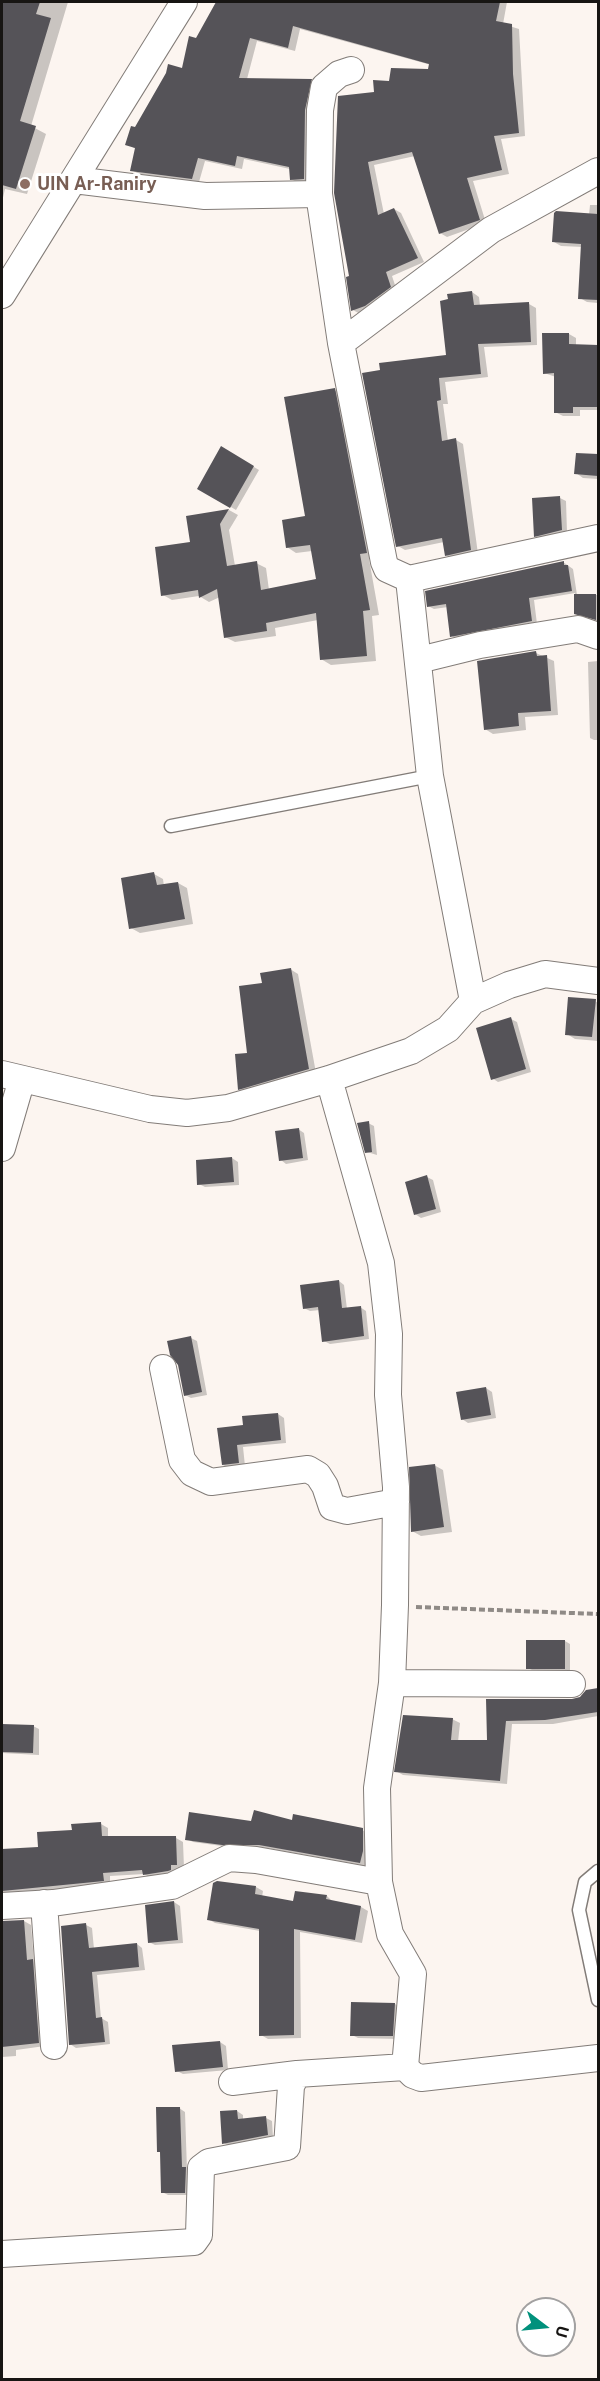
<!DOCTYPE html>
<html>
<head>
<meta charset="utf-8">
<style>
  body { margin:0 }
  #map { position:relative; width:600px; height:2381px; overflow:hidden; background:#fcf5f0; font-family:"Public Sans",sans-serif }
  canvas { display:block }
  .frame { position:absolute; inset:0; border:3px solid #171513; pointer-events:none }
  .north { position:absolute; left:516px; top:2297px; width:60px; height:60px; box-sizing:border-box; background:#fff; border:2px solid #a2a1a1; border-radius:50%; rotate:106deg; font-size:16px; font-weight:700; line-height:24px; text-align:center; color:#171513 }
  .north::after { content:''; display:block; margin:auto; width:21px; height:27px; background:#01917c; clip-path:polygon(50% 0,100% 100%,50% 72%,0 100%) }
</style>
</head>
<body>
<div id="map">
<canvas width="600" height="2381"></canvas>
<div class="frame"></div>
<div class="north">U</div>
</div>
<script>
const c = document.querySelector('canvas').getContext('2d');
c.lineJoin = 'round';
function fill(path, color) {
  c.fillStyle = color;
  c.fill(path, 'evenodd');
}
function poly(rows) {
  const path = new Path2D();
  for (const r of rows) {
    path.moveTo(r[0], r[1]);
    for (let i = 2; i < r.length; i += 2) path.lineTo(r[i], r[i + 1]);
  }
  return path;
}
function trace(path, color, width, dash) {
  c.strokeStyle = color;
  c.lineWidth = width;
  c.lineCap = dash ? 'butt' : 'round';
  c.setLineDash(dash || []);
  c.stroke(path);
}
function label(font, color, halo, rows, align = 'center') {
  c.font = font + ' "Public Sans",sans-serif';
  c.lineWidth = 6;
  c.setLineDash([]);
  c.textBaseline = 'middle';
  c.strokeStyle = halo;
  c.fillStyle = color;
  for (const [text, x, y, turn = 0] of rows) {
    c.save();
    c.translate(x, y);
    c.rotate((+turn || 0) * Math.PI / 180);
    c.textAlign = isNaN(turn) ? turn : align;
    if (halo) c.strokeText(text, 0, 0);
    c.fillText(text, 0, 0);
    c.restore();
  }
}
const shadow = poly([
  [2,2,68,2,31,126,46,134,27,194,5,189,2,202],
  [218,2,389,2,388,16,476,19,479,2,507,2,503,24,519,29,525,136,501,139,509,174,473,181,486,223,447,237,440,233,415,156,374,165,384,214,394,209,401,213,424,262,392,276,397,291,360,314,353,310,350,277,376,93,391,82,430,71,431,65,300,29,295,51,257,41,247,79,312,81,318,84,311,182,298,183,291,179,290,169,244,159,242,169,205,161,199,182,144,176,131,170,136,149,127,144,136,128,183,70],
  [590,205,598,205,598,303,587,302,580,298,583,247,561,246,554,242,589,215],
  [472,292,479,297,480,306,529,304,536,308,537,345,484,347,488,377,445,382,448,404,443,404,448,441,456,440,463,444,478,554,453,559,446,555,444,542,405,550,398,546,364,374,447,357],
  [569,334,576,338,576,346,598,346,598,410,580,410,580,416,563,416,555,412,556,377,544,373],
  [334,390,344,395,376,558,369,559,379,615,372,616,376,661,331,665,321,659,318,620,275,628,276,636,235,642,225,637,220,597,209,602,199,596,172,600,163,595,192,543,188,517,229,510,238,515,229,530,235,566,256,563,266,568,269,590,318,580,312,551,296,553,287,547,307,518],
  [222,448,259,470,236,510,199,488],
  [577,454,598,456,598,479,583,478,576,473],
  [560,498,566,501,567,533,541,539,535,536],
  [563,562,573,569,577,595,598,595,598,621,576,614,575,593,534,600,537,624,457,639,452,636,448,607,434,609,428,606],
  [536,653,554,661,558,715,525,717,526,730,493,734,485,729],
  [598,661,598,740,594,740,590,738,588,662],
  [154,874,163,879,164,886,178,883,187,888,193,924,140,933,131,928],
  [290,969,298,974,316,1073,247,1093,239,1089,263,984],
  [595,1001,598,1003,598,1041,575,1039,567,1034],
  [511,1019,517,1022,531,1072,498,1082,492,1078],
  [368,1123,374,1126,377,1155,367,1152],
  [298,1129,304,1133,308,1160,286,1164,281,1160],
  [232,1158,238,1162,239,1185,205,1187,199,1184],
  [427,1177,433,1180,441,1212,421,1218,415,1214],
  [339,1281,344,1285,347,1309,360,1307,366,1311,369,1339,330,1344,324,1341,320,1310,310,1311,304,1308],
  [191,1338,197,1341,207,1395,191,1398,185,1395],
  [486,1388,492,1392,496,1418,468,1423,462,1419],
  [278,1414,284,1418,286,1443,243,1447,245,1466,229,1468,223,1465,245,1426],
  [434,1465,443,1470,452,1532,421,1536,412,1531],
  [565,1641,570,1644,570,1671,534,1671,528,1668],
  [598,1689,598,1716,553,1724,512,1724,507,1784,403,1775,396,1771,452,1719,460,1723,458,1742,488,1742,487,1700,572,1701,581,1698,586,1691],
  [2,1725,33,1726,39,1729,39,1755,2,1753],
  [293,1822,362,1830,368,1833,366,1866,266,1848,229,1847,193,1842,187,1839,252,1823],
  [101,1824,108,1828,108,1838,176,1838,183,1842,184,1868,178,1869,178,1873,151,1878,144,1874,110,1876,110,1884,9,1894,2,1899,2,1851,39,1848,73,1832],
  [256,1887,263,1891,262,1897,294,1902,327,1896,333,1902,361,1907,368,1911,362,1943,300,1932,301,2038,268,2039,261,2035,260,1931,215,1923,208,1919],
  [174,1902,180,1906,183,1943,155,1945,149,1942],
  [2,1921,24,1921,31,1925,34,1962,40,1965,45,2046,16,2050,16,2056,2,2057],
  [86,1925,92,1928,94,1949,137,1944,142,1948,145,1970,97,1975,101,2018,108,2022,110,2044,76,2048,70,2044],
  [352,2004,395,2004,401,2008,398,2039,358,2038,352,2035],
  [220,2042,226,2046,228,2070,183,2074,177,2071],
  [179,2108,185,2112,187,2170,191,2172,191,2195,168,2195,162,2192],
  [237,2111,243,2115,243,2120,266,2118,272,2121,273,2138,230,2147,224,2143]
]);
const building = poly([
  [2,2,40,2,36,14,51,18,20,121,36,126,16,189,2,185],
  [216,2,500,2,496,21,512,24,513,74,519,133,494,136,502,170,467,178,480,220,439,234,412,152,368,162,378,215,394,208,418,258,386,272,391,287,365,306,351,311,346,277,349,276,334,193,338,96,374,92,373,80,389,81,391,68,428,69,429,64,293,26,288,48,250,38,239,78,312,79,305,110,304,179,290,180,289,167,237,156,235,166,198,158,192,179,130,171,135,148,125,145,131,126,135,127,166,73,168,64,182,68,189,36,196,38],
  [556,211,598,214,598,300,578,299,581,244,552,242,554,213],
  [472,291,474,305,529,302,531,342,478,344,481,374,439,378,441,400,437,401,442,441,456,438,471,550,445,556,442,538,396,547,362,373,380,370,379,363,446,355,440,301,448,299,447,294],
  [542,333,569,333,569,344,598,345,598,407,573,407,573,413,554,413,554,373,543,374],
  [335,388,367,553,360,554,370,610,363,611,367,656,320,660,316,613,266,623,267,631,224,638,217,589,199,598,198,590,161,596,155,547,190,542,186,516,229,509,220,524,227,566,257,561,261,590,316,579,310,545,286,548,282,520,305,516,284,397],
  [221,446,254,466,230,508,197,489],
  [576,453,598,454,598,476,574,474],
  [560,496,562,530,534,537,532,498],
  [564,561,564,565,568,565,572,591,529,598,532,621,450,637,446,604,427,607,425,591],
  [574,594,596,594,596,620,574,614],
  [536,651,537,656,547,655,551,711,518,713,519,726,484,730,477,661],
  [154,872,157,885,178,882,185,919,129,929,121,878],
  [291,968,309,1069,238,1090,235,1054,247,1053,239,986,262,983,260,973],
  [568,997,596,999,592,1037,565,1035],
  [511,1017,526,1069,491,1080,476,1028],
  [369,1121,372,1152,365,1153,357,1123],
  [299,1128,303,1158,279,1161,275,1131],
  [232,1157,234,1182,197,1185,196,1160],
  [427,1175,436,1209,414,1215,405,1182],
  [339,1280,342,1308,361,1306,364,1336,322,1342,318,1307,303,1309,300,1285],
  [191,1336,202,1392,184,1396,178,1365,170,1355,167,1341],
  [486,1387,491,1415,461,1420,456,1392],
  [278,1413,281,1440,237,1445,239,1463,222,1465,217,1428,243,1425,242,1416],
  [435,1464,444,1527,411,1532,409,1467],
  [526,1640,565,1640,565,1669,526,1669],
  [598,1688,598,1712,545,1720,506,1721,500,1781,394,1772,403,1715,453,1718,451,1740,487,1740,486,1699,572,1699,580,1697,586,1690],
  [2,1724,34,1725,33,1753,2,1752],
  [254,1810,292,1820,293,1814,363,1828,363,1851,360,1863,259,1845,222,1845,185,1840,189,1812,251,1821],
  [101,1822,102,1836,176,1836,177,1865,171,1865,171,1870,168,1871,143,1875,142,1870,103,1873,104,1881,2,1891,2,1849,38,1847,37,1832,72,1830,71,1824],
  [217,1881,256,1886,255,1894,293,1901,295,1891,327,1895,326,1899,361,1906,355,1940,294,1929,294,2035,259,2036,259,1929,207,1920,213,1883],
  [174,1901,178,1940,148,1943,145,1905],
  [24,1920,27,1960,33,1959,39,2043,2,2047,2,1921],
  [86,1923,89,1948,137,1943,139,1967,92,1972,96,2018,102,2017,105,2042,69,2045,61,1926],
  [351,2002,395,2003,393,2036,350,2036],
  [220,2041,223,2067,175,2072,172,2045],
  [156,2107,180,2107,182,2167,186,2167,185,2193,161,2193,160,2152,157,2152],
  [237,2110,238,2119,266,2116,268,2135,222,2144,220,2111]
]);
const path = poly([
  [416,1607,598,1614]
]);
const service = poly([
  [171,826,430,776],
  [598,1871,585,1882,579,1910,598,2000]
]);
const minor = poly([
  [351,70,339,74,324,87,320,110,319,194,341,343,384,562,387,569,409,579,430,776,473,1001],
  [74,180,205,196,319,194],
  [2,295,184,2],
  [341,343,491,230,598,171],
  [409,579,598,538],
  [419,660,480,645,578,629,598,636],
  [2,1074,150,1109,187,1113,228,1108,329,1079,411,1051,448,1029,473,1001,509,985,545,974,598,981],
  [2,1148,22,1079],
  [163,1368,182,1460,192,1473,211,1482,308,1469,318,1475,325,1486,332,1507,347,1511,396,1502],
  [392,1683,572,1684],
  [44,1903,54,2046],
  [2,1906,53,1903,172,1886,229,1858,256,1860,379,1882],
  [405,2067,413,2075,421,2078,598,2058],
  [232,2082,297,2074],
  [2,2254,194,2242,199,2235,201,2168,209,2162,287,2147,291,2086,297,2074,405,2067,413,1974,390,1934,379,1882,377,1788,392,1683,395,1605,396,1487,388,1395,389,1334,381,1263,329,1079]
]);
const markers = [
  [25,184,6,"#8d6e63"]
];
const educationNames = [
  ["UIN Ar-Raniry",37,184]
];
fill(shadow, '#0003');
fill(building, '#555358');
trace(service, '#827c78', 15);
trace(minor, '#827c78', 28);
trace(path, '#8f8a86', 4, [6, 3]);
trace(service, '#fff', 12);
trace(minor, '#fff', 26);
for (const [x, y, r, color] of markers) {
  const dot = new Path2D();
  dot.arc(x, y, r, 0, 2 * Math.PI);
  c.fillStyle = color;
  c.fill(dot);
  trace(dot, '#fff', 2);
}
label('bold 18px', '#785e54', '#fff', educationNames, 'left');
</script>
</body>
</html>
